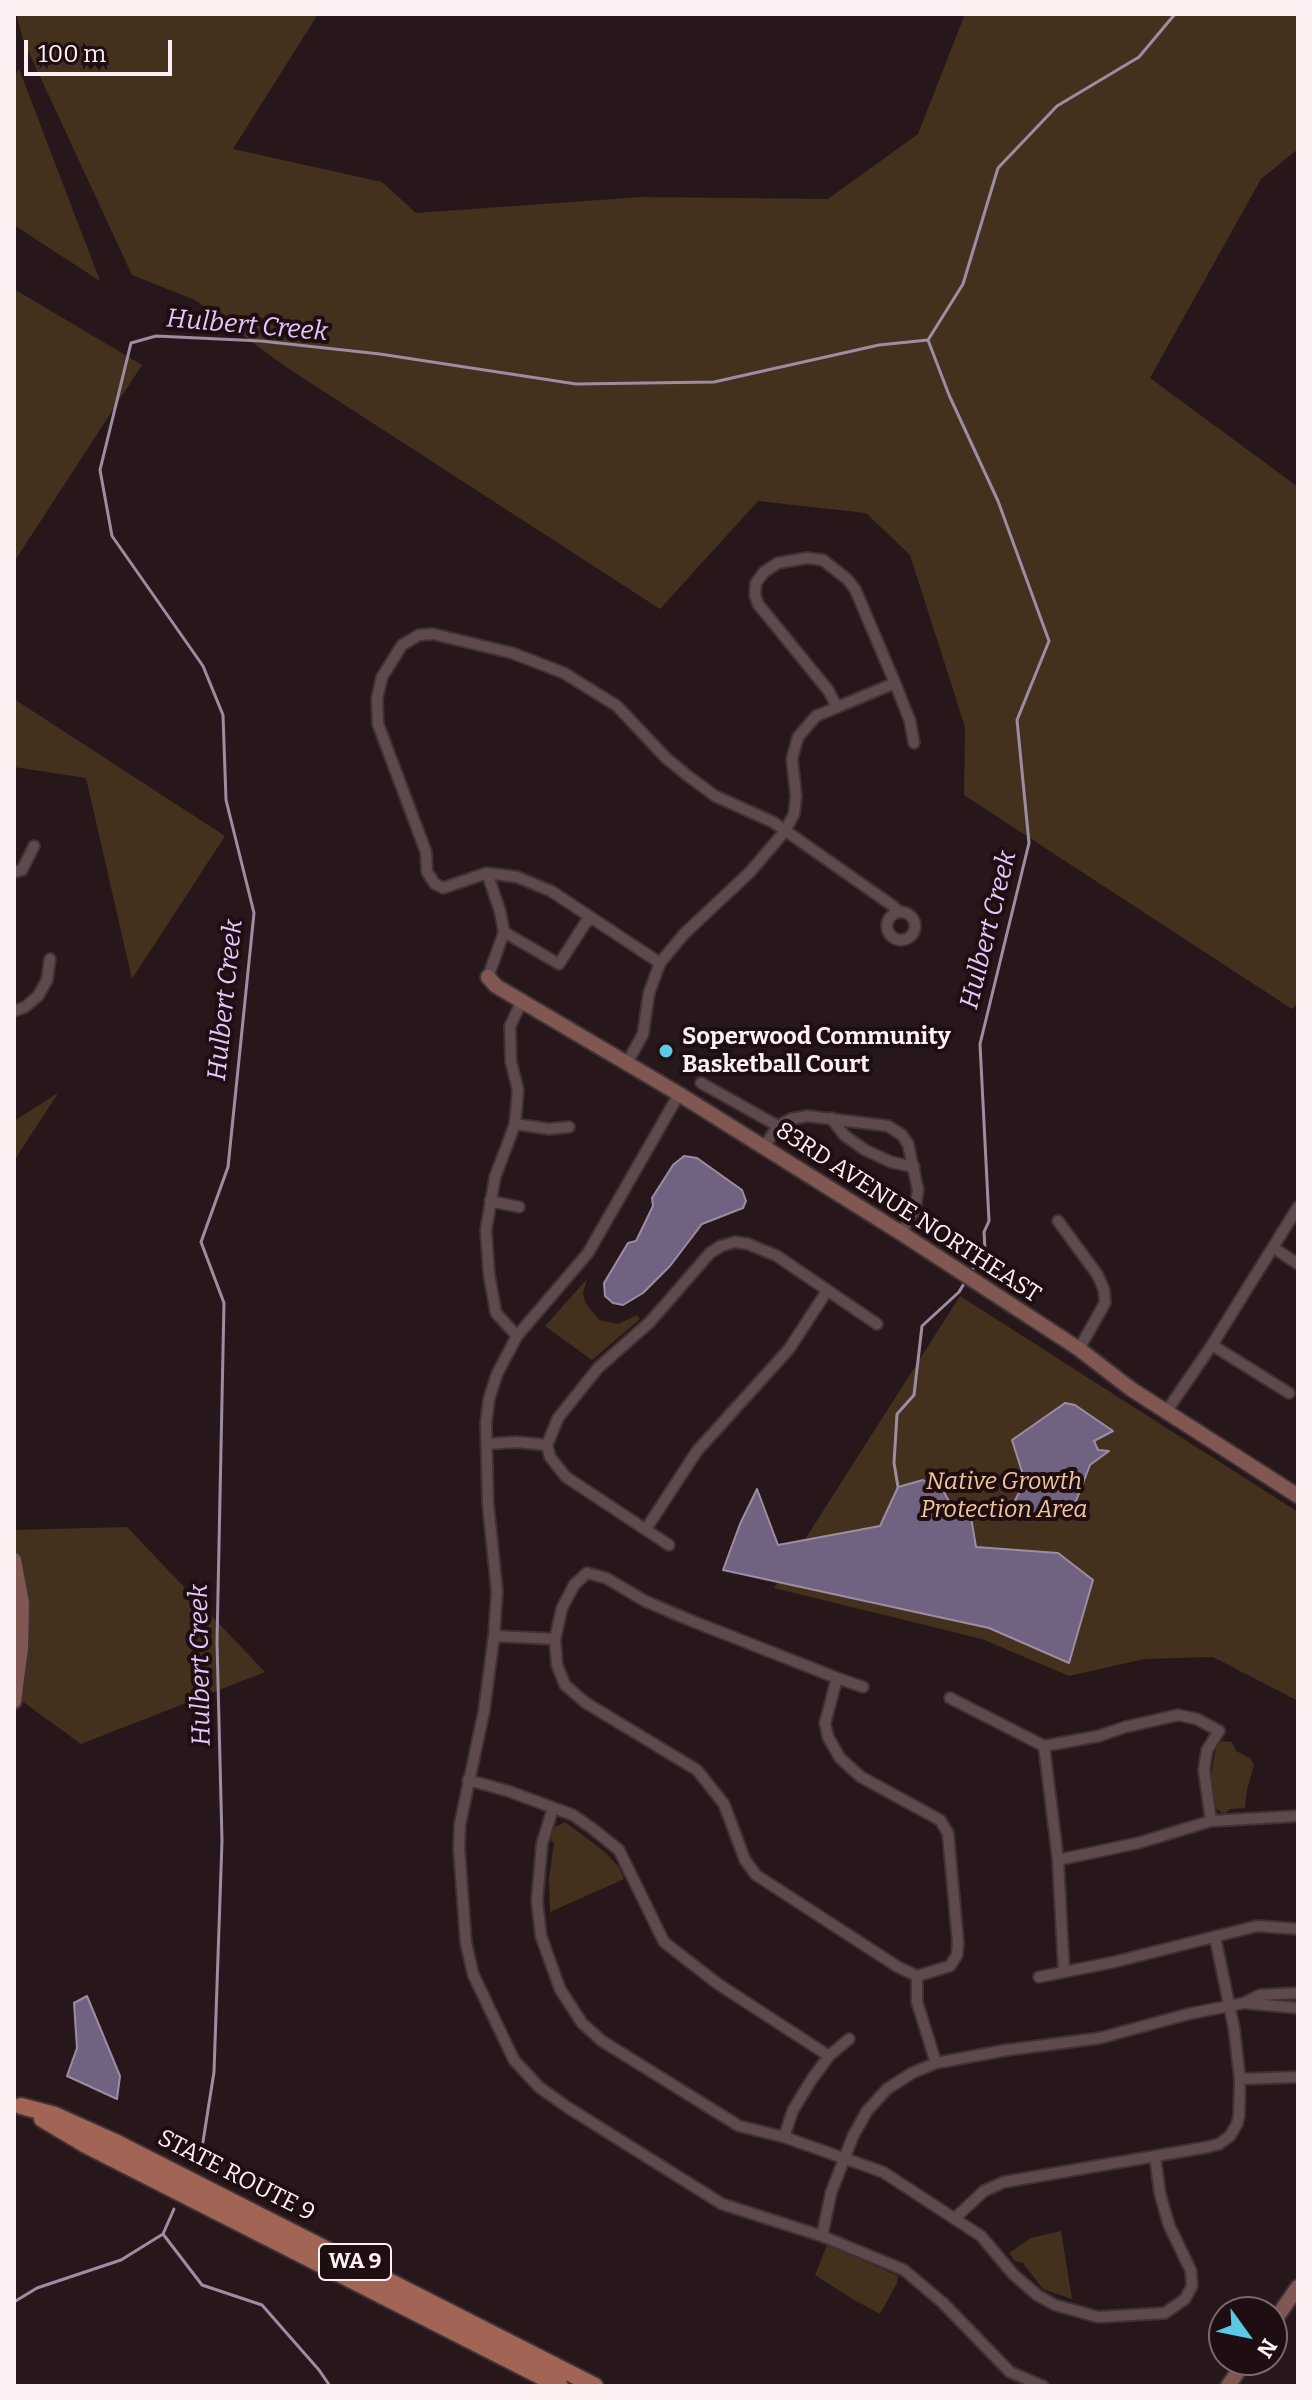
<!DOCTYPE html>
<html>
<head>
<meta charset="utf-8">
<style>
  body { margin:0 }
  #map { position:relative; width:1312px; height:2400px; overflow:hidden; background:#28171a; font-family:Bitter,serif }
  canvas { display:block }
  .frame { position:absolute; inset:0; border:16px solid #fdf0f2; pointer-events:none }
  .north { position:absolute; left:1208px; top:2296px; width:80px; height:80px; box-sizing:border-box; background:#1e0e11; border:2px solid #77686b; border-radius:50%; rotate:123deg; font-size:22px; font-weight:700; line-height:32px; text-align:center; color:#fdf0f2 }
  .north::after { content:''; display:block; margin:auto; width:28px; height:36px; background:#5bc8e6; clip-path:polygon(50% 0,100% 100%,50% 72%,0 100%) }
  .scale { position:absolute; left:24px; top:40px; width:148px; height:36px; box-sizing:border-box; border:4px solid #fdf0f2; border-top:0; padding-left:10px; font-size:24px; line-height:28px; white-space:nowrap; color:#fdf0f2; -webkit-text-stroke:6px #1e0e11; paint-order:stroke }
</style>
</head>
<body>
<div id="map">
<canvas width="1312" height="2400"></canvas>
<div class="frame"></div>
<div class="north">N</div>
<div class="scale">100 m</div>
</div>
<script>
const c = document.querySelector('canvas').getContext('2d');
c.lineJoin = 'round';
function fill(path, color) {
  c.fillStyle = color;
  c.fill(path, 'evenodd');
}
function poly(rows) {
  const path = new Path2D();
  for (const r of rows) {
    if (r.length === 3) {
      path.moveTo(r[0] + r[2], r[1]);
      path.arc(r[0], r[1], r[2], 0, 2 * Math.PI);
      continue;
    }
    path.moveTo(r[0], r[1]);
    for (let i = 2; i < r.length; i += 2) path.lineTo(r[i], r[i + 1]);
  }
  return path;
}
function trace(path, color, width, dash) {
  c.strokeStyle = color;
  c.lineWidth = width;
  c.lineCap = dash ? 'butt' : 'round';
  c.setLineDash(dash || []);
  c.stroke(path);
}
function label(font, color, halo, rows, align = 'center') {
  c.font = font + ' Bitter,serif';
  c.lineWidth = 8;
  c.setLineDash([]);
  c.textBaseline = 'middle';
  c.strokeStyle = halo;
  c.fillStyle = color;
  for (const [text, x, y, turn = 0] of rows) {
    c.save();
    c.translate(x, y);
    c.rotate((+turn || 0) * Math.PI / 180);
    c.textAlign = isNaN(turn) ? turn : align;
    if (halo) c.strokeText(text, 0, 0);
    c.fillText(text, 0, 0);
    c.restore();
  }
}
const green = poly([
  [16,14,318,14,233,149,382,182,416,213,642,197,828,199,918,134,965,14,1298,14,1298,149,1261,179,1150,378,1298,487,1298,1002,1292,1009,964,795,965,727,910,555,866,513,758,501,660,609,286,367,195,300,132,275,24,42],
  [19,69,100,281,14,225,14,77],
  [14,289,142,365,14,562],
  [14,699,225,836,132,979,86,778,14,767],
  [58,1093,14,1161,14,1121],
  [587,1279,583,1293,585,1302,599,1320,618,1324,637,1315,640,1319,592,1360,545,1326],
  [960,1296,1298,1512,1298,1701,1213,1657,1144,1659,1069,1676,982,1639,774,1588],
  [127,1527,265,1672,81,1744,15,1696,21,1648,14,1530],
  [1222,1741,1232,1742,1236,1751,1250,1758,1254,1765,1247,1790,1245,1808,1230,1809,1224,1814,1214,1807,1210,1783,1216,1748],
  [565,1822,605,1852,619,1867,624,1879,550,1912,549,1878,554,1843,551,1841,553,1828],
  [1061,2231,1072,2299,1043,2289,1023,2263,1015,2261,1009,2253,1031,2238],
  [827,2245,898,2276,897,2283,880,2314,849,2297,815,2275]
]);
const water = poly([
  [684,1156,697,1158,742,1190,746,1201,743,1208,702,1224,670,1266,643,1293,623,1305,613,1303,605,1296,604,1283,628,1243,636,1241,653,1206,652,1198,673,1165,684,1156],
  [1065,1403,1075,1405,1113,1431,1094,1441,1098,1450,1109,1451,1090,1465,1071,1514,1008,1514,1025,1481,1012,1440,1065,1403],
  [923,1480,944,1492,952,1507,971,1517,976,1547,1058,1553,1093,1580,1069,1663,989,1628,723,1570,740,1524,757,1489,778,1545,880,1526,898,1487,923,1480],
  [87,1996,120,2076,117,2099,67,2076,77,2048,74,2003,87,1996]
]);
const stream = poly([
  [928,340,949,395,998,501,1049,641,1017,720,1029,843,980,1044,989,1221,984,1232,985,1249,971,1272],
  [898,1487,894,1463,897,1414,914,1395,922,1326,959,1292,965,1282],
  [196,2161,202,2148,214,2072,222,1841,217,1642,224,1303,201,1242,228,1167,254,913,226,800,223,715,203,666,112,536,100,470,131,343,156,336,261,341,380,354,576,384,714,382,879,345,928,340,963,284,998,168,1057,106,1139,57,1175,14],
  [163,2234,202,2285,262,2305,319,2370,330,2386],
  [14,2302,37,2288,121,2260,163,2234,174,2209]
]);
const street = poly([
  [837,707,828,690,758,604,755,595,756,583,764,572,778,563,807,558,823,560,847,579,855,589,895,683,910,721,914,743],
  [14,872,22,870,34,846],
  [487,873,500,911,504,932,488,977],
  [901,926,14],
  [504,932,559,964,586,922,593,919],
  [660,963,551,891,517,877,487,873,443,888,435,884,427,872,426,852,378,724,377,699,382,677,402,645,419,635,433,634,512,653,564,673,617,706,666,758,688,776,715,796,773,822,893,906,899,912],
  [14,1011,25,1007,38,996,47,980,50,959],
  [627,1063,643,1034,649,993,660,963,684,934,750,872,785,831,794,814,796,796,792,759,798,737,816,716,895,683],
  [701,1083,778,1126],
  [679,1094,588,1253,517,1336,497,1374,489,1399,486,1423,488,1504,497,1591,494,1636,484,1711,460,1824,459,1848,466,1943,473,1974,514,2060,539,2087,567,2107,722,2204,822,2236,904,2270,943,2303,1010,2372,1043,2386],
  [831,1118,844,1135,865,1150,891,1162,914,1167],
  [515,1124,549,1129,569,1127],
  [764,1147,778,1126,791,1119,807,1116,888,1126,902,1135,908,1144,918,1190,915,1209,901,1233],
  [490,1201,519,1207],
  [1058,1221,1097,1274,1104,1290,1105,1303,1079,1349],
  [1274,1248,1298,1264],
  [517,1336,496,1313,489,1274,486,1230,495,1177,515,1124,518,1090,511,1062,510,1026,522,1001],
  [1212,1345,1289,1393],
  [1166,1412,1212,1345,1298,1207],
  [487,1444,516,1442,547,1445,550,1457,566,1477,669,1545],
  [547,1445,558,1418,598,1368,650,1322,710,1253,721,1246,735,1242,748,1244,777,1256,877,1324],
  [646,1529,697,1451,789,1349,827,1291],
  [494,1636,555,1639],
  [837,1678,863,1687],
  [950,1698,1044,1746,1099,1736,1125,1727,1178,1715,1197,1719,1219,1731,1207,1750,1204,1770,1211,1821],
  [1044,1746,1058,1860,1064,1972],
  [468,1780,508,1791,573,1815,593,1829,619,1850,664,1942,718,1984,829,2056],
  [553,1808,542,1844,537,1901,541,1936,560,1989,582,2023,602,2041,739,2126,784,2137,883,2172,981,2236,1013,2274,1037,2295,1055,2305,1098,2317,1165,2313,1185,2299,1192,2286,1191,2271,1169,2225,1160,2194,1155,2156],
  [1058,1860,1138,1843,1211,1821,1298,1816],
  [917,1976,898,1967,756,1875,745,1860,724,1804,697,1770,586,1703,565,1685,557,1665,555,1639,562,1608,574,1585,587,1573,606,1578,645,1601,687,1619,837,1678,825,1723,828,1737,840,1758,861,1777,940,1820,948,1833,958,1942,957,1955,950,1966,917,1976,917,2002,936,2063],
  [1039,1977,1114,1962,1257,1926,1298,1929],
  [1244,2003,1298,2008],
  [1240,2079,1298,2077],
  [784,2137,793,2110,812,2079,829,2056,849,2039],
  [955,2218,984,2191,1004,2182,1208,2147,1219,2144,1230,2136,1237,2124,1239,2116,1240,2079,1234,2028,1215,1937],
  [822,2236,831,2193,853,2136,867,2111,887,2089,912,2073,936,2063,1007,2050,1100,2038,1188,2014,1244,2003,1260,1995,1298,1993]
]);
const secondary = poly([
  [488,977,496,986,679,1094,901,1233,1079,1349,1131,1389,1298,1496],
  [14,1560,22,1603,21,1648,14,1701],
  [1272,2324,1298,2287],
  [1228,2386,1246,2360]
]);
const primary = poly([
  [21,2106,55,2115,113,2141,595,2386],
  [42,2119,84,2144,560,2386]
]);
const markers = [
  [666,1051,8,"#5bc8e6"]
];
const shields = [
  [355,2262,72]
];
const shieldNames = [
  ["WA 9",355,2262]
];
const poiNames = [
  ["Soperwood Community",682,1037],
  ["Basketball Court",682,1065]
];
const streetNames = [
  ["83RD AVENUE NORTHEAST",908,1213,33],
  ["STATE ROUTE 9",236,2176,27]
];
const parkNames = [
  ["Native Growth",1004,1482],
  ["Protection Area",1004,1510]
];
const waterNames = [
  ["Hulbert Creek",247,326,5],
  ["Hulbert Creek",989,930,-76],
  ["Hulbert Creek",226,1000,-84],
  ["Hulbert Creek",201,1665,-91]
];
fill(green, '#43311d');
fill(water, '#726281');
trace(water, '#9c8da3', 2);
trace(stream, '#9c8da3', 3);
trace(street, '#3f3234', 14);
trace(secondary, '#3f3234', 18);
trace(primary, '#3f3234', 20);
trace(street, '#5e4a4d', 10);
trace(secondary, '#805751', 14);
trace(primary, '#a26455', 16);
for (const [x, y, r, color] of markers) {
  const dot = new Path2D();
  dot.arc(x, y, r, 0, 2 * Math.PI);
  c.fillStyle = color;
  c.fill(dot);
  trace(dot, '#1e0e11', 3);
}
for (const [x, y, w] of shields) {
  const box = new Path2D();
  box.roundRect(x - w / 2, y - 18, w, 36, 6);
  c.fillStyle = '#1e0e11';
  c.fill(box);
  trace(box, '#fdf0f2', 2);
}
label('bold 22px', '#fdf0f2', null, shieldNames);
label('bold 24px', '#fdf0f2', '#1e0e11', poiNames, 'left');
label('24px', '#fdf0f2', '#1e0e11', streetNames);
label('italic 24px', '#f5c798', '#1e0e11', parkNames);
label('italic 26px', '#e4c7fe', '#1e0e11', waterNames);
</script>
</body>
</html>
